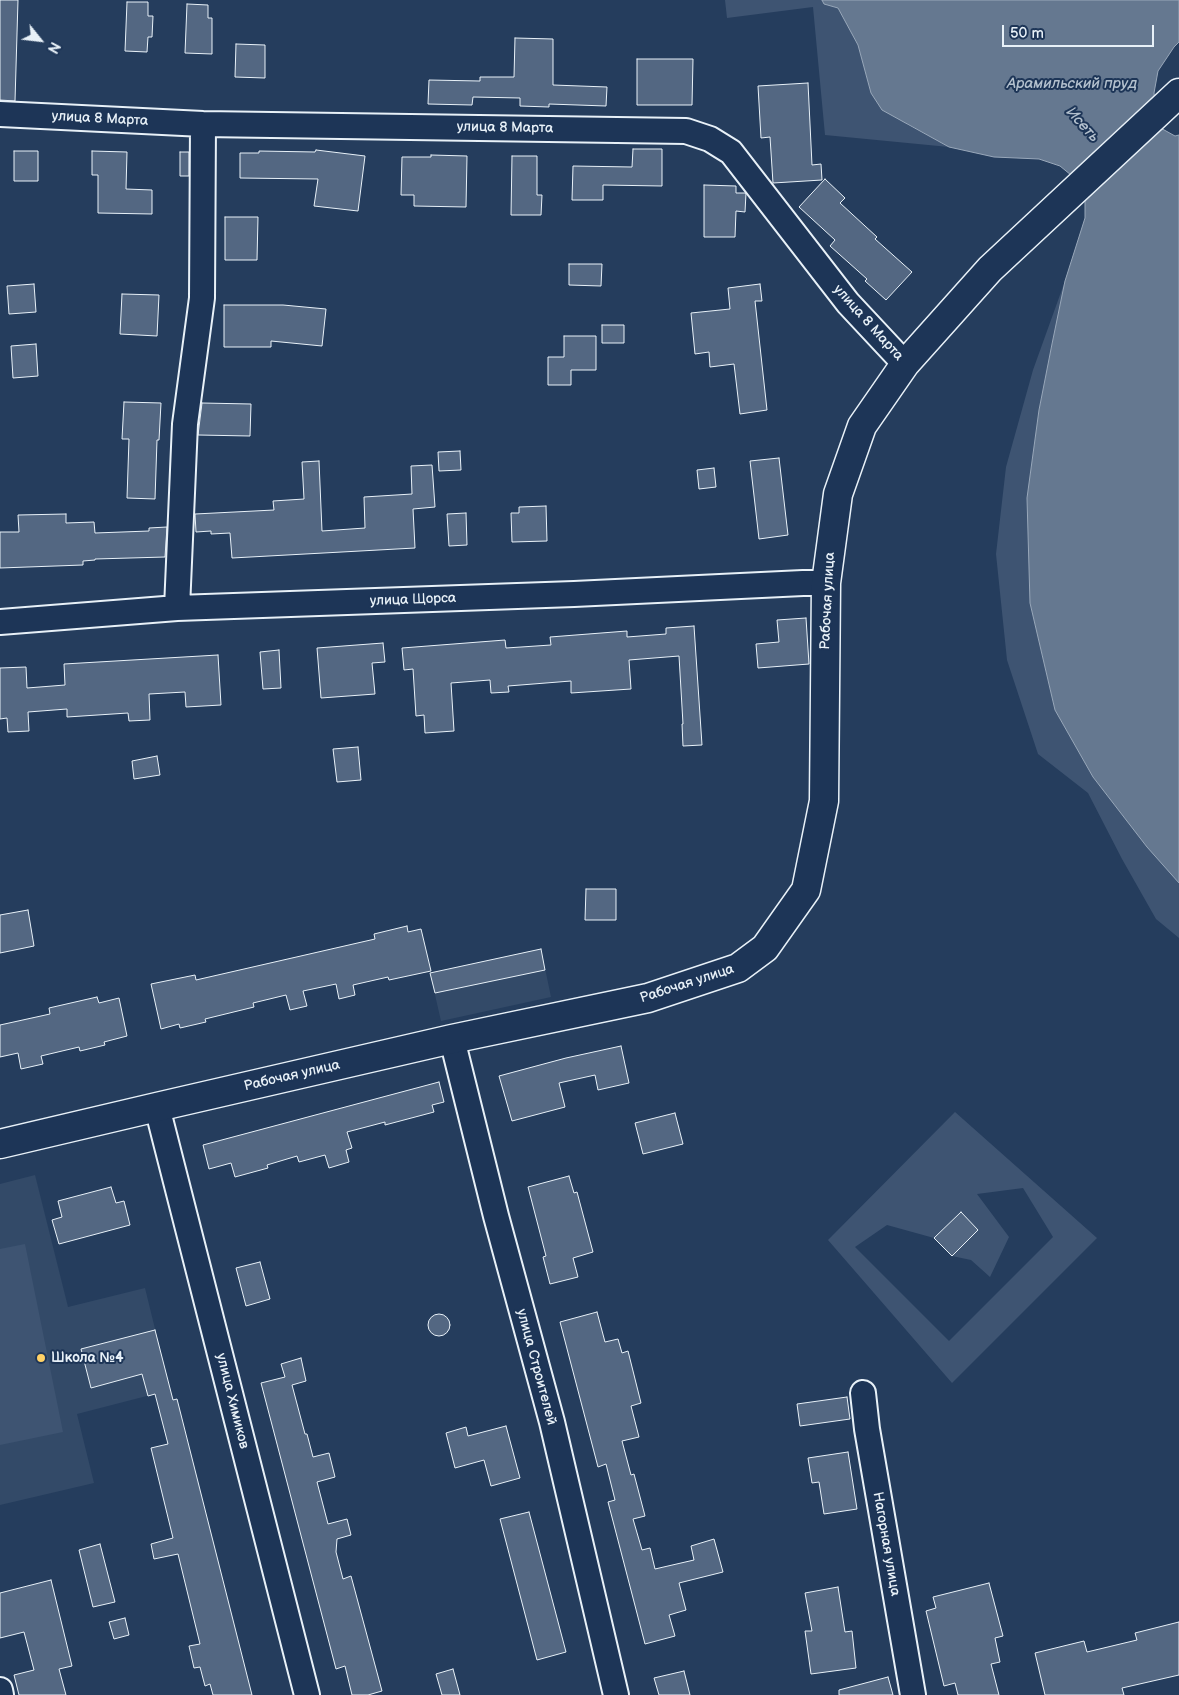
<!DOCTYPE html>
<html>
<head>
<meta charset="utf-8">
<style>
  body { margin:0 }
  #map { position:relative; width:1179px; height:1695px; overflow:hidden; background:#253d5d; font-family:"Balsamiq Sans",sans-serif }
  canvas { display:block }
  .north { position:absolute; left:15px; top:15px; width:50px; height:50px; -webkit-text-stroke:4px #1d3557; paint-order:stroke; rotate:119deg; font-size:14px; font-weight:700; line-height:20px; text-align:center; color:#e8f1f8 }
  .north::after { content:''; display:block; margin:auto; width:18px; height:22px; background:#e8f1f8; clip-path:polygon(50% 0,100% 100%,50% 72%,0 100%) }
  .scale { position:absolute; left:1002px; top:25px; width:152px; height:22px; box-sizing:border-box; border:2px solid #e8f1f8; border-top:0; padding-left:6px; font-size:15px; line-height:18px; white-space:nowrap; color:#e8f1f8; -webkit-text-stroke:4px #1d3557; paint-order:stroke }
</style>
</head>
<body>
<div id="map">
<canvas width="1179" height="1695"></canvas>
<div class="north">N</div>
<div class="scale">50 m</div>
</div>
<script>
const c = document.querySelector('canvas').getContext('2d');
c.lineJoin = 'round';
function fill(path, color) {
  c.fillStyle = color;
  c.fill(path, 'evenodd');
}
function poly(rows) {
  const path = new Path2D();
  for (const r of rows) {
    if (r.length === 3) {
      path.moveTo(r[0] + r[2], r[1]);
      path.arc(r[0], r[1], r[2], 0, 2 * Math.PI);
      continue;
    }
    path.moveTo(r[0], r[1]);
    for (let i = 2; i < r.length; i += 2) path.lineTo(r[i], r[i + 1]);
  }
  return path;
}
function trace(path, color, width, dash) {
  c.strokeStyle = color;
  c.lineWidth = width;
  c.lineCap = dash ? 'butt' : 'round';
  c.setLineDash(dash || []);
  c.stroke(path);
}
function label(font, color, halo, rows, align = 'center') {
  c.font = font + ' "Balsamiq Sans",sans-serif';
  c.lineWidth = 4;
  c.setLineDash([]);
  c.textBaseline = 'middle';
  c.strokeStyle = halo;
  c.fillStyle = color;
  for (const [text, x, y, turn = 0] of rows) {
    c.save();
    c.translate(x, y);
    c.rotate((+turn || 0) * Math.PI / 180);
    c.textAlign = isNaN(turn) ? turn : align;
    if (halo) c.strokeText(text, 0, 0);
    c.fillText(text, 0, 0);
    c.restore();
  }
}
const built = poly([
  [541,949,551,997,441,1021,430,973],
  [35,1175,68,1307,145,1288,170,1390,77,1414,94,1483,0,1505,0,1184]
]);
const green = poly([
  [725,0,822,0,824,4,838,8,858,45,871,93,908,125,949,147,825,135,813,7,727,18],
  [1065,281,1039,410,1027,498,1030,603,1055,710,1093,777,1147,847,1179,883,1179,938,1156,919,1122,859,1088,793,1038,754,1007,660,996,554,1006,467,1033,370],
  [955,1112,1097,1238,952,1383,828,1240],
  [1023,1188,1053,1237,949,1341,855,1247,887,1225,934,1238,952,1256,971,1260,990,1277,1009,1237,977,1194],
  [25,1244,63,1432,0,1445,0,1249]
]);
const water = poly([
  [822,0,1179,0,1179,42,1174,47,1158,71,1154,93,1157,126,1175,136,1179,135,1179,883,1147,847,1093,777,1055,710,1030,603,1027,498,1039,410,1052,344,1065,281,1085,218,1085,202,1081,190,1071,175,1060,166,1039,159,994,157,949,147,882,110,871,93,858,45,838,8,824,4,822,0]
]);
const building = poly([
  [0,0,18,0,15,101,0,100,0,0],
  [127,2,148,2,148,16,153,16,152,37,148,37,147,52,125,51,127,2],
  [187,4,208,5,208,18,212,18,212,54,185,53,187,4],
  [515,38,553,39,553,85,607,87,606,106,549,104,549,107,520,106,520,98,473,97,472,105,428,104,429,80,480,81,480,77,514,77,515,38],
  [236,44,265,45,265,78,235,77,236,44],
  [637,59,693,59,692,105,637,105,637,59],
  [808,83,812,165,821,164,822,180,773,183,770,137,761,138,758,86,808,83],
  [633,149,662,149,662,186,603,185,603,200,572,200,573,166,632,167,633,149],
  [316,150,365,156,358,211,314,206,318,179,240,178,240,153,259,153,259,151,315,152,316,150],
  [14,151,38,151,38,181,14,181,14,151],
  [92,151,127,152,126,189,152,190,152,214,98,213,98,175,92,175,92,151],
  [180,152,189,152,189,176,180,176,180,152],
  [431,155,467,156,466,207,414,206,414,195,401,195,402,157,431,157,431,155],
  [512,156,537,156,537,195,542,195,541,215,511,215,512,156],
  [825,179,845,198,840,203,877,237,875,239,912,272,886,300,865,281,867,279,830,246,835,240,799,207,825,179],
  [704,185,736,186,736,193,746,193,745,212,736,211,735,237,704,237,704,185],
  [225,217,258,217,257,260,225,260,225,217],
  [569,264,602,264,601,286,569,285,569,264],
  [34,284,36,312,9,314,7,286,34,284],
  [760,284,762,301,755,301,767,410,740,414,734,364,710,367,709,352,695,354,691,313,730,309,728,288,760,284],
  [122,294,159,295,157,336,120,334,122,294],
  [224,305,283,305,326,309,322,346,271,341,271,347,224,347,224,305],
  [602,325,624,325,624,343,602,343,602,325],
  [564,336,596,336,596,370,571,370,571,385,548,385,548,357,564,357,564,336],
  [36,344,38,376,13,378,11,346,36,344],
  [124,402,161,403,159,440,157,440,155,499,127,498,129,439,122,439,124,402],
  [202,403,251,404,250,436,198,435,202,403],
  [460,451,461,470,439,471,438,452,460,451],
  [779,458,788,535,759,539,750,461,779,458],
  [319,461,322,531,365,528,364,497,412,494,411,466,432,465,435,507,413,509,415,548,232,558,230,533,211,534,211,531,196,532,195,514,274,510,273,501,304,499,302,462,319,461],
  [714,468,716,487,699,489,697,470,714,468],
  [546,506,547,541,512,542,511,513,519,513,519,507,546,506],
  [466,513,467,545,449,546,447,514,466,513],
  [66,514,66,523,94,522,95,533,149,531,149,528,167,527,165,557,95,559,95,560,83,561,83,565,0,568,0,532,19,532,18,515,66,514],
  [806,618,809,664,758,668,756,644,779,642,777,620,806,618],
  [694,626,702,745,683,746,682,724,683,724,679,656,629,660,631,689,571,693,571,681,508,686,509,692,491,693,490,680,451,683,454,731,425,733,424,715,416,716,413,669,404,670,402,648,505,640,506,648,551,645,550,637,627,631,627,637,666,634,666,628,694,626],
  [383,643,385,662,372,663,375,694,321,698,317,648,383,643],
  [279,650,281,688,263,689,260,652,279,650],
  [218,655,221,705,186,707,185,692,149,694,150,720,129,721,128,713,67,717,67,709,28,712,29,731,8,732,7,718,0,719,0,668,26,667,27,688,65,685,64,664,218,655],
  [358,747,361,780,337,782,333,749,358,747],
  [157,756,160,775,134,779,132,761,157,756],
  [586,889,616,889,616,920,585,920,586,889],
  [28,910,34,946,0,953,0,915,28,910],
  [407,926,408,932,421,929,431,971,389,980,388,977,353,985,355,995,339,999,336,984,303,991,307,1006,290,1010,286,995,253,1003,254,1007,205,1019,206,1022,180,1028,179,1024,161,1029,151,984,195,975,196,980,375,939,374,934,407,926],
  [541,949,545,970,435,993,430,973,541,949],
  [97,997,99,1003,119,998,127,1036,104,1042,105,1045,80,1051,79,1047,41,1056,43,1064,21,1069,18,1053,0,1057,0,1025,50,1014,49,1008,97,997],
  [621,1046,629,1083,598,1090,595,1075,559,1083,565,1107,512,1121,499,1076,566,1058,621,1046],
  [439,1082,444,1102,432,1105,434,1112,385,1125,385,1122,347,1132,352,1148,346,1150,349,1162,329,1168,325,1155,299,1162,297,1156,267,1165,268,1168,235,1177,231,1163,209,1169,203,1145,439,1082],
  [675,1113,683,1144,643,1154,635,1123,675,1113],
  [569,1176,574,1193,577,1192,593,1252,573,1258,578,1277,550,1284,543,1257,546,1256,528,1187,569,1176],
  [111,1187,116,1203,124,1201,130,1225,59,1244,52,1220,62,1217,58,1201,111,1187],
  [961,1212,978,1230,952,1256,934,1238,961,1212],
  [260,1262,270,1299,246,1306,236,1268,260,1262],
  [597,1312,605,1342,618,1339,622,1353,628,1351,641,1403,631,1406,639,1437,622,1441,631,1475,634,1474,645,1516,633,1519,642,1550,650,1548,655,1569,694,1560,691,1546,714,1539,723,1572,679,1583,686,1610,669,1615,675,1636,645,1644,608,1502,615,1500,606,1464,598,1467,560,1322,597,1312],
  [439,1325,11],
  [155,1330,173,1400,177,1399,252,1695,213,1695,210,1684,205,1686,200,1667,194,1668,189,1646,200,1644,178,1554,154,1559,151,1544,173,1538,151,1448,168,1444,155,1394,148,1396,142,1374,91,1388,81,1349,155,1330],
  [301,1358,306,1381,292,1385,305,1434,307,1434,313,1457,329,1453,335,1477,317,1482,328,1524,347,1519,351,1535,337,1539,336,1552,343,1579,351,1576,382,1691,368,1695,352,1695,345,1666,336,1669,261,1383,285,1377,281,1364,301,1358],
  [847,1397,850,1419,800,1426,797,1404,847,1397],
  [506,1426,520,1478,491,1486,484,1460,455,1468,446,1433,466,1427,468,1436,506,1426],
  [848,1452,857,1509,824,1514,819,1482,812,1483,808,1458,848,1452],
  [529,1512,566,1652,537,1660,500,1519,529,1512],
  [100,1544,115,1602,93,1607,79,1550,100,1544],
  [51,1580,72,1666,59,1669,66,1695,19,1695,14,1675,34,1670,24,1632,0,1638,0,1593,51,1580],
  [989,1583,1003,1636,995,1638,1000,1662,991,1664,999,1695,958,1695,955,1683,944,1686,926,1611,936,1608,933,1597,989,1583],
  [838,1587,845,1632,852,1631,856,1668,811,1674,805,1631,812,1631,805,1593,838,1587],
  [125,1618,129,1635,114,1639,109,1622,125,1618],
  [1179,1622,1179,1675,1122,1688,1124,1695,1045,1695,1035,1653,1084,1641,1087,1652,1137,1640,1135,1633,1179,1622],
  [453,1669,460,1695,442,1695,436,1674,453,1669],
  [684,1671,690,1695,659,1695,654,1678,684,1671],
  [888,1677,893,1695,839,1695,839,1690,888,1677]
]);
const minor = poly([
  [0,114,203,124,686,131,710,139,731,152,848,303,905,364],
  [177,608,185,424,202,298,203,124],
  [0,622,177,608,574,594,803,583,826,583],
  [452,1039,496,1216,552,1422,616,1695],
  [157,1107,307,1695],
  [863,1393,867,1429,913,1695],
  [0,1690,1,1695]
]);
const secondary = poly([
  [0,1144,157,1107,452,1039,648,998,738,968,765,948,806,890,824,801,826,583,838,494,862,426,905,364,990,269,1179,93]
]);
const markers = [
  [41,1358,5,"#ffd166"]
];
const streetNames = [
  ["улица 8 Марта",100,119,3],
  ["улица 8 Марта",505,128,1],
  ["улица 8 Марта",868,323,48],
  ["улица Щорса",413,600,-2],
  ["Рабочая улица",828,601,-87],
  ["Рабочая улица",687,984,-18],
  ["Рабочая улица",292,1076,-13],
  ["улица Строителей",536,1367,75],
  ["улица Химиков",232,1401,76],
  ["Нагорная улица",886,1544,80]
];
const poiNames = [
  ["Школа №4",51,1358]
];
const waterNames = [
  ["Арамильский пруд",1072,84],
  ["Исеть",1082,125,48]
];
fill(built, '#334a68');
fill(green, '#3e5472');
fill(water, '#657890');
trace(water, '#99a8ba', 1);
fill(building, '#536782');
trace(building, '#e8f1f8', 1);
trace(minor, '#e8f1f8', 28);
trace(secondary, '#e8f1f8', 31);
trace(minor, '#1d3557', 24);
trace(secondary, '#1d3557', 28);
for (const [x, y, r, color] of markers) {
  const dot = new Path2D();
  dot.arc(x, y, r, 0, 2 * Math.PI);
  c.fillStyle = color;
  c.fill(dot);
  trace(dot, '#1d3557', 2);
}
label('14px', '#e8f1f8', '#1d3557', streetNames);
label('bold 14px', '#e8f1f8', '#1d3557', poiNames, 'left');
label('italic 15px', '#b4c1ce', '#1d3557', waterNames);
</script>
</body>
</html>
